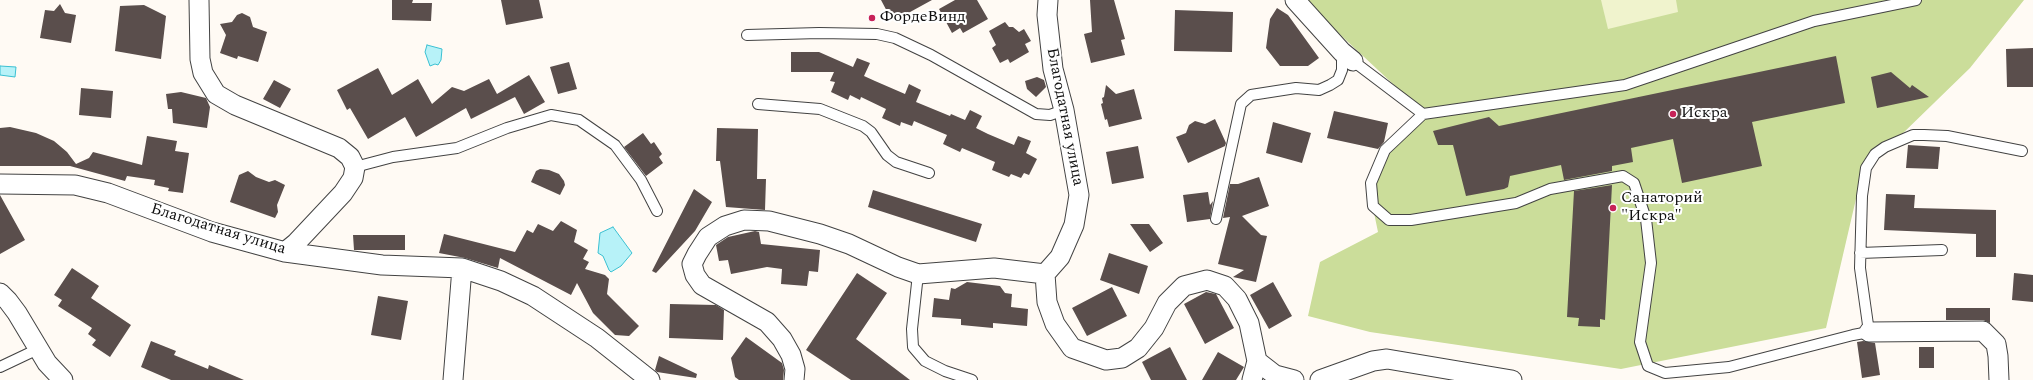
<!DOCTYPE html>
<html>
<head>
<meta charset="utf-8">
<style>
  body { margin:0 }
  canvas { display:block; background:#fffaf4 }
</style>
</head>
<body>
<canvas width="2033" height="380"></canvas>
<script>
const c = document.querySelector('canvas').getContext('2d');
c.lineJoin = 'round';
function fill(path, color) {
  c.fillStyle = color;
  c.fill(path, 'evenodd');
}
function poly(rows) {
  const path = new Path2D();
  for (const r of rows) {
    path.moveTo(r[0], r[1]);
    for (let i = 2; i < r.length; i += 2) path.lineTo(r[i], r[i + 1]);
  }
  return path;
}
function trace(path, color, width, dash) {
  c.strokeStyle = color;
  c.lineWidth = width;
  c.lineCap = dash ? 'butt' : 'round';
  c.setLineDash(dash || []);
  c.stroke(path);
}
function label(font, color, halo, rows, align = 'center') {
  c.font = font + ' Spectral,serif';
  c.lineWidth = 4;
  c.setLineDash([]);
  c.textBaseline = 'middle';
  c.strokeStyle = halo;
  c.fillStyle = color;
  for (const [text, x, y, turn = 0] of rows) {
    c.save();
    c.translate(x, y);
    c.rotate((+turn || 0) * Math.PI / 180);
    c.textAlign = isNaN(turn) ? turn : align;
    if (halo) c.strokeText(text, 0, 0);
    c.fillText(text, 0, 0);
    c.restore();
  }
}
const forest = poly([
  [1303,0,2024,0,1970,68,1862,173,1826,328,1621,369,1370,332,1308,316,1320,262,1378,232,1368,184,1382,152,1423,112]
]);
const pitch = poly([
  [1601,0,1676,0,1678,12,1608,29]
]);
const water = poly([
  [427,45,442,49,441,60,438,65,435,64,430,66,425,52,427,45],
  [0,66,16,67,15,77,0,75,0,66],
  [613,227,632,253,621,266,611,272,609,270,603,256,598,253,600,233,613,227]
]);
const building = poly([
  [392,0,413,0,412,3,432,3,431,21,392,20],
  [501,0,539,0,543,18,506,25],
  [881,0,932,0,901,17,898,13,890,17],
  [955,0,977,0,988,19,963,33,960,28,952,33,939,9],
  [1090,0,1114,0,1125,39,1121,40,1125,55,1091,63,1084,34,1092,32],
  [60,4,65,13,76,15,71,43,40,38,45,10,54,11],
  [144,5,166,16,161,59,115,51,120,6],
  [1277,8,1288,15,1319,58,1308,66,1280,66,1266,48,1270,19],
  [1175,10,1233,12,1232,52,1174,51],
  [242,13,250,17,253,27,267,32,258,62,238,56,237,59,220,53,226,35,220,24,232,22,237,15],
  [1005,22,1009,27,1013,27,1019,32,1024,29,1031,41,1025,44,1029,52,1010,63,1008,59,1000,63,992,48,996,45,989,31],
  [2033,48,2033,87,2007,87,2006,49],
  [791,52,819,52,853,67,857,58,870,63,864,76,875,81,905,94,909,84,921,90,916,102,950,116,951,114,965,120,970,110,982,116,976,128,988,134,1014,145,1018,136,1031,141,1026,153,1037,159,1029,175,1024,173,1021,178,1011,174,1009,177,992,170,995,162,962,148,960,152,943,144,947,135,914,121,912,126,901,122,900,126,882,118,886,109,861,97,860,100,850,95,848,100,831,92,835,82,830,81,834,72,791,72],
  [1836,56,1845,103,1752,122,1762,166,1682,183,1673,139,1631,148,1633,162,1612,166,1612,171,1564,180,1561,165,1510,176,1508,187,1504,189,1466,196,1453,145,1438,145,1433,131,1489,117,1499,126],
  [569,62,577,89,558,94,550,67],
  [378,68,392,95,418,79,432,104,452,87,464,91,489,79,497,94,529,75,545,102,524,114,515,97,471,119,466,108,416,137,405,117,368,139,350,108,347,110,337,90],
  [1891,72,1910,88,1912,85,1929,97,1877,108,1871,77],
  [1037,77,1044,80,1046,87,1036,97,1027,89,1025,81],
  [274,80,291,89,280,108,263,99],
  [1106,85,1116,94,1134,89,1142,119,1109,127,1107,119,1105,120,1101,104,1103,103,1102,98,1104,97],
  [81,88,113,91,111,118,79,115],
  [181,92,206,98,210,107,207,128,173,123,172,109,168,109,166,94],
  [1334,111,1388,123,1384,142,1378,149,1327,138],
  [1215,119,1226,143,1225,146,1188,163,1176,137,1186,133,1189,125,1195,121,1205,124],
  [1273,122,1311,133,1302,163,1266,153],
  [10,127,36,133,54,141,67,152,76,164,89,158,93,152,142,165,147,136,177,141,175,151,189,153,183,193,168,191,169,188,154,185,155,180,127,176,125,181,70,166,0,166,0,128],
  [717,128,758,129,757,179,766,179,765,210,726,207,720,161,716,161],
  [643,133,651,144,654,142,662,154,659,157,663,163,646,176,624,147],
  [1908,145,1940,147,1938,169,1906,168],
  [1138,146,1144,178,1112,184,1106,152],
  [540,169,549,170,559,174,564,181,565,185,560,195,531,182,536,171],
  [248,171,256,177,269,182,275,180,285,185,277,205,278,212,275,218,230,202,239,175],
  [1259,177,1269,206,1242,216,1261,235,1267,236,1256,282,1233,277,1244,270,1218,264,1230,217,1223,218,1230,184,1238,184],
  [1612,185,1605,320,1600,319,1600,327,1578,326,1579,318,1567,317,1574,191],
  [694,189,712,202,695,231,656,273,652,271],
  [873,190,982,224,976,242,868,207],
  [1208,192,1210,205,1213,201,1210,219,1187,222,1183,195],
  [1886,194,1915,195,1914,208,1996,210,1996,257,1976,257,1976,234,1884,230],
  [0,195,25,240,0,254],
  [561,221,577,230,574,242,588,250,583,259,589,262,585,269,605,275,609,279,607,294,639,326,629,336,615,335,593,313,577,283,571,295,500,258,498,268,465,258,439,253,444,234,515,252,527,230,533,233,538,224,553,231],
  [1130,224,1149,224,1163,243,1150,252],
  [755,231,759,232,761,244,820,250,818,272,809,271,807,286,781,284,782,269,767,267,731,274,728,260,719,261,716,245,728,237],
  [353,235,405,235,405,250,354,250],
  [1109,253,1148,266,1139,294,1100,280],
  [72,268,99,286,91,298,131,325,110,357,92,345,96,340,88,334,92,328,58,306,62,300,54,295],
  [857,273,887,293,856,339,910,380,851,380,806,350],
  [2014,273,2033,275,2033,302,2012,300],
  [967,282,1000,286,1005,293,1012,294,1011,307,1028,309,1027,326,993,323,993,328,961,325,961,319,932,317,934,298,949,300,951,288,955,289],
  [1273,282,1292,316,1269,329,1250,295],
  [1112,287,1127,316,1087,336,1072,308],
  [1206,292,1216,294,1234,328,1205,344,1184,304],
  [378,296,408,301,401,340,371,335],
  [670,304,716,305,724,310,723,340,669,338],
  [1946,308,1990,308,1990,323,1983,320,1946,320],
  [746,337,782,363,784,370,783,380,739,380,735,377,731,358],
  [151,341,176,351,174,355,208,369,209,365,244,380,171,380,141,367],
  [1863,341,1875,343,1880,375,1862,378,1857,342],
  [1170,347,1187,380,1151,380,1142,362],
  [1919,347,1934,347,1934,368,1919,368],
  [1218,352,1244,367,1236,380,1202,380],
  [659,356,697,374,696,378,657,372,655,370]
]);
const lane = poly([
  [747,35,819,33,877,34,895,38,931,55,1036,114,1050,115,1064,110],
  [1353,61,1423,114,1385,150,1371,183,1373,206,1389,220,1411,220,1516,203,1550,189,1623,176,1634,183,1646,219,1651,263,1640,342,1648,366,1665,373,1729,367,1853,335,1869,332,1860,268,1862,196,1866,168,1875,154,1885,147,1913,135,1924,135,1947,136,2022,151],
  [758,104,820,109,863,126,871,132,887,155,896,162,929,173],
  [1423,114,1625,85,1814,21,1916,0],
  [355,167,393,157,457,148,507,128,551,115,579,120,615,145,641,180,657,211],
  [1216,219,1241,104,1251,95,1296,88,1319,90,1330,85,1338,80,1342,70,1342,52],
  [1860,253,1942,250],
  [918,274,912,329,913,347,925,361,945,371,972,380],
  [0,367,38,349]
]);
const street = poly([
  [199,0,200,59,203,73,216,94,235,105,339,148,350,157,355,167,353,178,343,193,296,243,285,252],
  [1048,0,1047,15,1053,69,1064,110,1079,195,1074,225,1060,257,1045,274,1047,302,1055,324,1072,348,1106,360,1122,358,1138,348,1154,328,1167,303,1184,286,1207,280,1225,286,1237,299,1249,323,1257,361,1252,380],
  [1295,0,1342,52,1353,61],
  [0,184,75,185,108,193,212,232,285,252,382,265,462,268,501,281,533,296,597,338,650,380],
  [0,293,8,301,17,313,47,363,63,380],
  [1869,332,1983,331,1996,344,1998,356,1999,380],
  [1257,361,1275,375,1294,380],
  [453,380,462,268],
  [794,380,795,369,791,355,782,339,767,322,702,285,695,275,692,264,697,254,708,237,725,226,744,220,769,221,820,234,849,244,898,267,918,274,994,268,1045,274],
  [1320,380,1373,361,1387,359,1512,380]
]);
const markers = [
  [872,18,4,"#c72258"],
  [1673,114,4,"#c72258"],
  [1613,208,4,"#c72258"]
];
const poiNames = [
  ["ФордеВинд",880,18],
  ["Искра",1681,114],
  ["Санаторий",1621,199],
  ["\"Искра\"",1621,217]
];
const streetNames = [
  ["Благодатная улица",1064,117,79],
  ["Благодатная улица",218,230,17]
];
fill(forest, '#cbdd9a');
fill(pitch, '#f0f3cd');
fill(water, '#b7f2f8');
trace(water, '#3bc0d2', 1);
fill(building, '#5a4e4c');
trace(lane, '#434343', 12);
trace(street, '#434343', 21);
trace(lane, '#fff', 10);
trace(street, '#fff', 19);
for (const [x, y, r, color] of markers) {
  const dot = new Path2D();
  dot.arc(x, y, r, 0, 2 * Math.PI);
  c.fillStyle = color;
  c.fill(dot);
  trace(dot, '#fff', 1.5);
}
label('16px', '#101010', '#fff', poiNames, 'left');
label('16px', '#101010', '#fff', streetNames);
</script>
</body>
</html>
